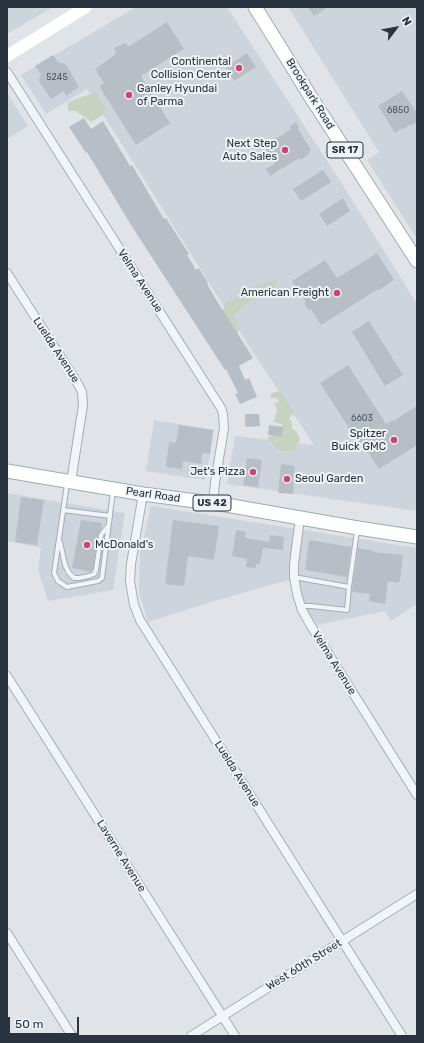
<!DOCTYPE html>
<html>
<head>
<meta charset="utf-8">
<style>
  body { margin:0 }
  #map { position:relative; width:424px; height:1043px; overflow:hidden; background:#e0e4e9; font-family:Rubik,sans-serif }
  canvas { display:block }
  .frame { position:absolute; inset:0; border:8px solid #293440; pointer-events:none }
  .north { position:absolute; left:376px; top:8px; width:40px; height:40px; -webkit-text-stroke:3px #eff3f6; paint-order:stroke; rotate:58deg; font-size:11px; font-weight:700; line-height:16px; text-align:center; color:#293440 }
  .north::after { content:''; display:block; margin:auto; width:14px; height:18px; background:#293440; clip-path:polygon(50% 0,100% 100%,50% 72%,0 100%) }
  .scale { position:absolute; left:8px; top:1017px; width:71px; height:18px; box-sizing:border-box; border:2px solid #293440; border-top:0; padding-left:5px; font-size:12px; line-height:14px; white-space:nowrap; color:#293440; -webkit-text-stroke:3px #eff3f6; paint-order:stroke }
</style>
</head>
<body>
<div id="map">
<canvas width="424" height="1043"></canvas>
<div class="frame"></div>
<div class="north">N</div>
<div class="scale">50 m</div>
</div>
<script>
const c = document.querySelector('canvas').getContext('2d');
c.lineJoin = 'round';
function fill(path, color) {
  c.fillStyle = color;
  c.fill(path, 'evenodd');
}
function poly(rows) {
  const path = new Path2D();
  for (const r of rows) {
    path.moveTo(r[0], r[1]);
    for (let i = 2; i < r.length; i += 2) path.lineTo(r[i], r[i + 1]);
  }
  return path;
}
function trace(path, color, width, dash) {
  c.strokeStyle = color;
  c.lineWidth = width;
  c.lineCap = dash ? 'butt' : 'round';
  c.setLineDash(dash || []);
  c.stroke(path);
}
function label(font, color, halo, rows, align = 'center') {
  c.font = font + ' Rubik,sans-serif';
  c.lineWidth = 4;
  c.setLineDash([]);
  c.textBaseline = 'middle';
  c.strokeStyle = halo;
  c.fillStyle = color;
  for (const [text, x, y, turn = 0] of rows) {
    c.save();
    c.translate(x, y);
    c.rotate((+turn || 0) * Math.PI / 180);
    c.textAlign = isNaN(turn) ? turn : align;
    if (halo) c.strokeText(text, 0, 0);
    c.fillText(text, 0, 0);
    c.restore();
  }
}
const built = poly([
  [7,7,53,7,7,34],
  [136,7,227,7,346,190,417,304,417,511,227,484,235,436,314,445,247,343,87,89,46,114,21,75],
  [288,7,417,7,417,239,367,160,379,152],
  [7,93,28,126,7,139],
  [154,420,214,430,210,455,205,479,204,480,146,471],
  [7,493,125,513,113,590,48,601,38,570,41,548,7,541],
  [151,506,417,548,417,604,391,621,385,611,317,625,288,580,211,602,148,622,139,593,140,553]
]);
const green = poly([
  [96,92,105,107,105,114,91,122,76,111,68,111,68,102],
  [277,279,277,285,266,293,242,306,234,316,239,329,236,337,219,318,227,301,246,297,253,287],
  [279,391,286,400,293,410,294,413,289,418,292,423,292,429,296,431,300,440,293,451,279,451,267,438,273,435,281,430,282,424,274,422,277,410,275,403,279,402,277,398,272,398,270,394]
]);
const building = poly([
  [308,7,328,7,314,16],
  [167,22,184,49,141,76,170,123,136,145,101,89,100,86,104,83,95,69,116,54,114,48,126,43,128,47],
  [247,53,256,67,234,81,226,67],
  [53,55,59,63,63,63,67,66,79,87,66,96,64,91,51,99,39,81,39,79,41,74,35,66],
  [402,91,417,113,417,122,410,126,409,125,404,129,403,128,395,133,378,106],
  [84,118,91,129,103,121,130,166,132,165,164,219,166,218,189,254,187,255,196,270,199,268,204,277,204,276,208,283,207,284,215,298,253,358,239,366,245,380,249,378,257,397,240,404,235,394,238,393,226,369,225,370,131,225,87,152,86,153,69,127],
  [296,122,299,128,298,129,311,150,308,152,309,154,301,160,300,158,279,170,270,176,266,169,275,164,264,147,291,129,290,126],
  [323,170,331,182,301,201,293,189],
  [343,198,350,211,327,226,319,214],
  [377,253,394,280,379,290,378,289,321,325,311,309,309,311,304,303,306,302,292,281,325,260,337,278],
  [369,321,403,375,385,386,352,332],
  [348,365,386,424,392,420,393,421,417,406,417,445,379,469,362,443,360,445,320,383],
  [245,414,259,414,260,426,245,427],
  [179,425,213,430,210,454,202,453,201,464,183,461,182,469,166,467,169,442,176,443],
  [269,425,283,427,282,437,268,435],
  [247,458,262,460,258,487,243,485],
  [281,464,295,466,293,494,278,493],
  [21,497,44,500,37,545,15,542],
  [81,520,102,523,101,529,98,535,93,569,91,572,72,568],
  [173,520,219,526,214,560,188,556,184,586,165,584],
  [236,530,246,532,245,538,269,542,270,535,284,537,283,550,263,548,260,564,256,564,256,568,246,567,247,559,232,556],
  [309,540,351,547,347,577,305,570],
  [358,548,374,551,374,552,403,555,400,581,397,583,388,581,385,604,369,601,370,594,352,592]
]);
const lane = poly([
  [67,484,54,573,58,581,67,587,98,581,102,578,113,491],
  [63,510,110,516],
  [60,542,65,565,69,573,74,578,79,578,89,576,94,574,96,570,101,535,108,526],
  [294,577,349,587,357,531],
  [301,606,311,606,347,610,349,587]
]);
const street = poly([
  [7,72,221,408,223,414,224,428,215,483,213,503],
  [7,273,78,384,82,392,83,405,71,482],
  [143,494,131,564,130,581,134,605,140,620,402,1036],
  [300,518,294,564,294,577,297,594,302,610,311,626,417,795],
  [7,676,235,1036],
  [7,933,72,1036],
  [191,1036,417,894]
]);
const secondary = poly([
  [7,56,86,7]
]);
const primary = poly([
  [255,7,275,39,312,99,417,261],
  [7,471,143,494,226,505,358,528,417,537]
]);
const markers = [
  [239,68,4,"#cc466d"],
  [129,95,4,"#cc466d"],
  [285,150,4,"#cc466d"],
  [337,293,4,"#cc466d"],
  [394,440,4,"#cc466d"],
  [253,472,4,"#cc466d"],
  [287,479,4,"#cc466d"],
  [87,545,4,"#cc466d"]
];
const numberNames = [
  ["5245",57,77],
  ["6850",398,110],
  ["6603",362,418]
];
const shields = [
  [345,150,36],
  [212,503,38]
];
const shieldNames = [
  ["SR 17",345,150],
  ["US 42",212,503]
];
const poiNames = [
  ["Continental",231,62],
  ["Collision Center",231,75],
  ["Ganley Hyundai",137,89,"left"],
  ["of Parma",137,102,"left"],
  ["Next Step",277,144],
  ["Auto Sales",277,157],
  ["American Freight",329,293],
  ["Spitzer",386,434],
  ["Buick GMC",386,447],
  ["Jet's Pizza",245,472],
  ["Seoul Garden",295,479,"left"],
  ["McDonald's",95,545,"left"]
];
const streetNames = [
  ["Brookpark Road",310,94,58],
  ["Velma Avenue",140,281,57],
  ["Luelda Avenue",56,350,57],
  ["Pearl Road",153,495,8],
  ["Velma Avenue",334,663,58],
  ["Luelda Avenue",237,774,58],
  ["Laverne Avenue",121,856,58],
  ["West 60th Street",304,965,-32]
];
fill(built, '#ced4db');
fill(green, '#c8d2c1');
fill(building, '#b7bec5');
trace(lane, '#a5acb3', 6);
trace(street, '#a5acb3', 10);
trace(primary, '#9faab4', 15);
trace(lane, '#f2f5f7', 4);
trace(street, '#f2f5f7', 8);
trace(secondary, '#fff', 12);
trace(primary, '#fff', 13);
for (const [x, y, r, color] of markers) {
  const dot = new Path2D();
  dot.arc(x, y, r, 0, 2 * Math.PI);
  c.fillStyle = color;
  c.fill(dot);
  trace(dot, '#eff3f6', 1.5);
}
label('9px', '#4c5661', null, numberNames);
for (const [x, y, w] of shields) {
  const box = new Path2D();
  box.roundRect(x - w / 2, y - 8, w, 16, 3);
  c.fillStyle = '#eff3f6';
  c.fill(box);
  trace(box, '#293440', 1);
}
label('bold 10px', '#293440', null, shieldNames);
label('11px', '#293440', '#eff3f6', poiNames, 'right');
label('11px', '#293440', '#eff3f6', streetNames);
</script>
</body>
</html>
